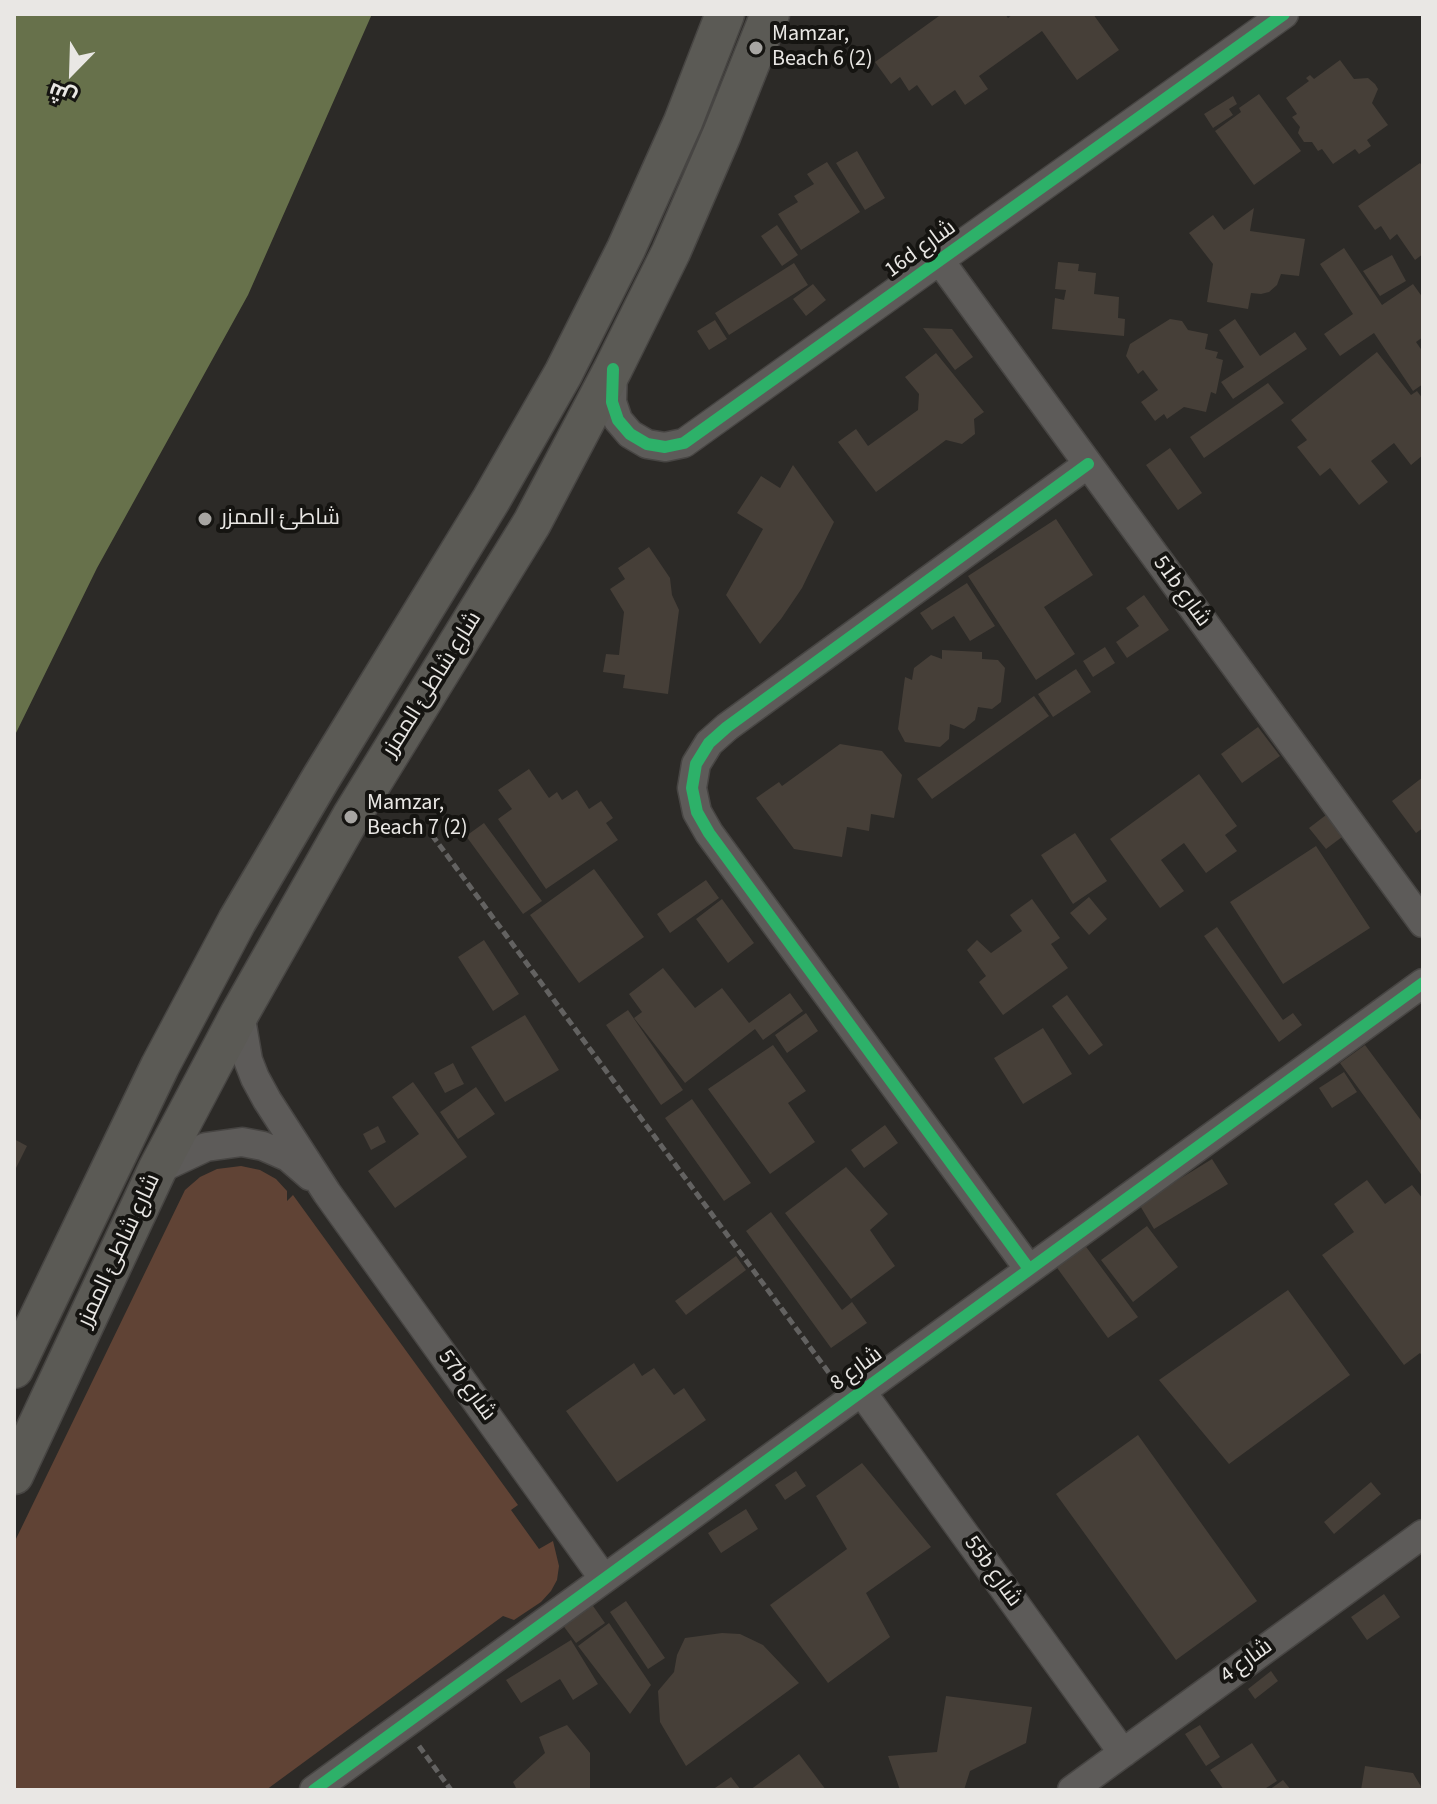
<!DOCTYPE html>
<html>
<head>
<meta charset="utf-8">
<style>
  body { margin:0 }
  #map { position:relative; width:1437px; height:1804px; overflow:hidden; background:#2c2a27; font-family:"Source Sans 3",Cairo,sans-serif }
  canvas { display:block }
  .frame { position:absolute; inset:0; border:16px solid #e9e7e4; pointer-events:none }
  .north { position:absolute; left:32px; top:32px; width:80px; height:80px; -webkit-text-stroke:6px #151411; paint-order:stroke; rotate:203deg; font-size:22px; font-weight:700; line-height:32px; text-align:center; color:#e9e7e4 }
  .north::after { content:''; display:block; margin:auto; width:28px; height:36px; background:#e9e7e4; clip-path:polygon(50% 0,100% 100%,50% 72%,0 100%) }
</style>
</head>
<body>
<div id="map">
<canvas width="1437" height="1804"></canvas>
<div class="frame"></div>
<div class="north">ش</div>
</div>
<script>
const c = document.querySelector('canvas').getContext('2d');
c.lineJoin = 'round';
function fill(path, color) {
  c.fillStyle = color;
  c.fill(path, 'evenodd');
}
function poly(rows) {
  const path = new Path2D();
  for (const r of rows) {
    path.moveTo(r[0], r[1]);
    for (let i = 2; i < r.length; i += 2) path.lineTo(r[i], r[i + 1]);
  }
  return path;
}
function trace(path, color, width, dash) {
  c.strokeStyle = color;
  c.lineWidth = width;
  c.lineCap = dash ? 'butt' : 'round';
  c.setLineDash(dash || []);
  c.stroke(path);
}
function label(font, color, halo, rows, align = 'center') {
  c.font = font + ' "Source Sans 3",Cairo,sans-serif';
  c.lineWidth = 8;
  c.setLineDash([]);
  c.textBaseline = 'middle';
  c.strokeStyle = halo;
  c.fillStyle = color;
  for (const [text, x, y, turn = 0] of rows) {
    c.save();
    c.translate(x, y);
    c.rotate((+turn || 0) * Math.PI / 180);
    c.textAlign = isNaN(turn) ? turn : align;
    if (halo) c.strokeText(text, 0, 0);
    c.fillText(text, 0, 0);
    c.restore();
  }
}
const green = poly([
  [241,1166,260,1170,276,1179,287,1191,287,1201,293,1195,518,1505,511,1510,539,1549,553,1541,559,1566,557,1580,551,1591,541,1602,514,1620,503,1616,266,1790,14,1790,14,1543,185,1190,200,1177,217,1169]
]);
const water = poly([
  [14,14,372,14,248,295,97,568,14,737]
]);
const building = poly([
  [938,14,1005,14,1008,18,1013,14,1093,14,1119,50,1077,80,1042,31,979,76,988,89,965,105,955,90,932,106,917,85,909,91,900,77,891,84,875,62,939,16],
  [1340,60,1354,79,1368,78,1375,84,1378,89,1372,103,1388,125,1367,140,1371,146,1359,154,1355,149,1333,164,1322,149,1318,151,1312,142,1304,142,1298,133,1300,127,1292,117,1297,114,1286,98,1309,81,1306,78,1310,75,1314,79],
  [1259,94,1301,151,1254,185,1215,131,1241,112,1239,108],
  [1233,96,1237,104,1229,109,1233,115,1213,128,1204,114],
  [857,151,885,198,865,210,836,163],
  [827,162,860,212,801,250,778,214,798,202,794,196,814,184,807,174],
  [1420,163,1423,167,1423,254,1415,260,1397,234,1390,240,1381,226,1375,230,1358,206],
  [1254,208,1250,231,1305,239,1299,276,1281,274,1277,285,1269,292,1261,294,1251,293,1248,309,1207,302,1213,264,1189,233,1213,215,1224,230],
  [777,225,798,255,782,266,761,236],
  [1344,248,1382,305,1413,284,1423,298,1423,337,1416,342,1423,352,1423,384,1413,391,1374,333,1340,356,1324,334,1353,314,1320,264],
  [1392,255,1406,281,1380,296,1363,271],
  [1058,262,1079,264,1078,271,1096,273,1094,294,1119,297,1118,318,1125,319,1124,336,1052,329,1055,298,1064,300,1066,290,1055,289],
  [794,263,808,285,729,335,715,313],
  [813,284,826,300,806,316,793,299],
  [1170,319,1182,321,1188,330,1208,334,1205,349,1218,352,1216,358,1223,360,1216,394,1211,392,1206,412,1184,407,1167,419,1164,414,1155,421,1141,402,1158,390,1143,370,1138,374,1126,356,1130,344],
  [1235,319,1260,356,1295,332,1307,349,1233,399,1221,382,1244,367,1219,330],
  [715,320,727,339,709,350,697,331],
  [923,328,952,329,973,357,955,370],
  [1377,352,1411,395,1417,391,1423,399,1423,455,1411,465,1394,443,1371,461,1388,482,1359,505,1330,468,1320,476,1297,447,1307,440,1291,420],
  [936,353,984,412,974,419,975,434,962,444,946,440,876,492,838,442,856,429,868,446,918,410,919,394,905,377],
  [1268,383,1284,403,1204,458,1190,437],
  [1170,448,1202,493,1178,510,1146,465],
  [793,465,834,522,802,588,781,619,760,644,726,595,763,529,737,513,761,476,780,488],
  [1056,519,1093,575,1044,607,1075,654,1036,680,968,576],
  [649,547,670,578,672,595,679,610,668,694,623,688,625,675,603,672,606,654,619,655,624,612,610,589,625,579,618,568],
  [967,583,995,626,970,641,954,616,932,630,920,613],
  [1144,595,1169,630,1127,658,1116,642,1139,626,1126,608],
  [1105,647,1115,663,1093,677,1083,661],
  [942,650,982,652,982,659,998,660,1005,668,1001,702,992,709,978,707,975,720,964,729,950,724,949,739,940,747,905,742,898,729,905,677,912,680,914,668,931,655,942,659],
  [1076,669,1091,692,1053,717,1038,694],
  [1034,696,1049,716,932,799,917,779],
  [1258,727,1280,756,1242,783,1221,754],
  [840,744,882,751,902,775,894,818,871,814,869,831,847,827,842,857,794,849,756,798,779,782,782,786],
  [529,769,549,798,557,792,562,800,577,790,589,809,601,801,613,818,606,823,618,840,546,889,498,819,512,809,498,790],
  [1199,774,1237,826,1225,835,1237,851,1206,873,1184,843,1161,860,1184,891,1160,908,1110,839],
  [1423,777,1423,828,1416,833,1392,801],
  [1326,815,1342,837,1326,849,1309,828],
  [484,823,542,901,523,914,466,836],
  [1075,833,1107,881,1073,904,1041,855],
  [1316,846,1370,928,1283,984,1230,902],
  [594,869,644,937,579,983,530,915],
  [706,880,719,898,670,933,657,914],
  [1089,897,1107,919,1089,935,1070,913],
  [722,899,754,943,728,963,696,919],
  [1032,899,1060,938,1051,944,1068,968,1003,1015,979,982,986,976,967,950,977,940,991,953,1022,931,1010,915],
  [1217,927,1283,1020,1293,1013,1302,1025,1279,1042,1204,936],
  [484,940,519,994,493,1011,458,957],
  [663,968,695,1008,722,988,749,1023,790,993,803,1011,763,1040,755,1029,685,1083,634,1018,642,1012,629,994],
  [1067,995,1103,1045,1089,1055,1052,1006],
  [628,1010,683,1090,661,1105,606,1025],
  [806,1013,818,1031,787,1053,775,1035],
  [525,1015,559,1070,505,1102,471,1047],
  [1043,1028,1072,1074,1023,1104,994,1058],
  [773,1045,806,1091,788,1103,815,1142,770,1174,708,1089],
  [1365,1045,1423,1123,1423,1177,1340,1063],
  [453,1063,464,1084,445,1093,434,1073],
  [1344,1072,1357,1092,1332,1108,1319,1088],
  [413,1082,467,1157,395,1208,368,1171,419,1134,392,1097],
  [476,1087,495,1114,458,1139,440,1112],
  [692,1099,751,1183,724,1201,665,1118],
  [885,1125,898,1143,864,1168,851,1150],
  [378,1126,386,1142,371,1150,363,1134],
  [14,1139,27,1146,16,1168,14,1167],
  [1212,1159,1228,1184,1154,1229,1139,1204],
  [846,1167,888,1214,870,1230,895,1266,851,1299,785,1213],
  [1367,1180,1385,1204,1412,1185,1423,1199,1423,1357,1420,1353,1404,1365,1322,1255,1354,1232,1334,1204],
  [771,1212,842,1310,852,1302,867,1323,831,1348,746,1231],
  [1147,1226,1178,1267,1133,1302,1101,1260],
  [1084,1244,1138,1317,1108,1338,1055,1265],
  [736,1256,746,1270,686,1315,675,1301],
  [1288,1290,1350,1375,1229,1464,1159,1380],
  [634,1363,642,1376,654,1368,674,1395,684,1388,706,1420,617,1482,566,1411],
  [1138,1435,1257,1601,1176,1660,1056,1494],
  [862,1463,931,1547,866,1593,890,1637,828,1683,770,1605,847,1549,816,1496],
  [796,1471,806,1486,785,1500,775,1485],
  [1371,1482,1381,1494,1334,1534,1324,1522],
  [746,1509,758,1529,721,1553,708,1533],
  [1384,1594,1400,1617,1367,1640,1351,1617],
  [626,1601,665,1658,648,1669,610,1612],
  [591,1603,605,1623,576,1643,562,1624],
  [609,1623,651,1685,630,1714,578,1646],
  [722,1633,740,1634,763,1645,799,1683,686,1766,660,1722,658,1691,674,1672,677,1655,685,1638],
  [571,1640,598,1684,573,1700,560,1679,521,1703,506,1680],
  [1271,1671,1278,1681,1255,1699,1248,1689],
  [946,1696,1032,1707,1026,1743,970,1771,964,1790,900,1790,888,1756,937,1752],
  [567,1725,590,1753,590,1790,517,1790,513,1782,545,1753,539,1737],
  [1200,1725,1220,1757,1206,1766,1185,1734],
  [1252,1743,1277,1781,1263,1790,1224,1790,1210,1770],
  [799,1754,826,1790,750,1790],
  [1365,1766,1413,1773,1423,1790,1361,1790],
  [731,1777,741,1790,712,1790],
  [1283,1780,1291,1790,1269,1790]
]);
const path = poly([
  [432,835,835,1381],
  [419,1746,451,1790]
]);
const street = poly([
  [940,261,1423,923],
  [613,370,612,402,618,420,630,434,647,444,665,447,684,443,1284,14],
  [240,1013,248,1060,255,1078,267,1100,327,1193,604,1579],
  [157,1170,206,1147,242,1142,263,1146,288,1157,310,1176],
  [1029,1269,709,833,697,812,692,788,696,764,709,743,727,727,1088,464],
  [861,1391,1123,1753],
  [314,1790,1423,983],
  [1072,1790,1423,1534]
]);
const secondary = poly([
  [14,1369,160,1066,237,921,321,778,491,500,563,374,626,249,683,122,725,14],
  [14,1475,157,1170,240,1013,351,817,532,523,613,369,671,252,722,134,770,14]
]);
const cycleway = poly([
  [613,369,612,402,618,420,630,434,647,444,665,447,684,443,1284,14],
  [1029,1269,709,833,697,812,692,788,696,764,709,743,727,727,1088,464],
  [314,1790,1423,983]
]);
const markers = [
  [756,48,8,"#a7a5a2"],
  [205,519,8,"#a7a5a2"],
  [351,817,8,"#a7a5a2"]
];
const poiNames = [
  ["Mamzar,",772,35],
  ["Beach 6 (2)",772,60],
  ["شاطئ الممزر",221,519],
  ["Mamzar,",367,804],
  ["Beach 7 (2)",367,829]
];
const streetNames = [
  ["16d شارع",921,250,-36],
  ["51b شارع",1181,592,54],
  ["شارع شاطئ الممزر",433,685,-58],
  ["شارع شاطئ الممزر",120,1251,-65],
  ["شارع 8",857,1370,-36],
  ["57b شارع",466,1386,54],
  ["55b شارع",992,1572,54],
  ["شارع 4",1247,1662,-36]
];
fill(green, '#604335');
fill(water, '#67714b');
fill(building, '#463f38');
trace(street, '#474543', 31);
trace(secondary, '#474543', 41);
trace(path, '#636261', 5, [8, 4]);
trace(street, '#5d5b59', 28);
trace(secondary, '#5b5a55', 38);
trace(cycleway, '#2db169', 12);
for (const [x, y, r, color] of markers) {
  const dot = new Path2D();
  dot.arc(x, y, r, 0, 2 * Math.PI);
  c.fillStyle = color;
  c.fill(dot);
  trace(dot, '#151411', 3);
}
label('22px', '#e9e7e4', '#151411', poiNames, 'left');
label('22px', '#e9e7e4', '#151411', streetNames);
</script>
</body>
</html>
